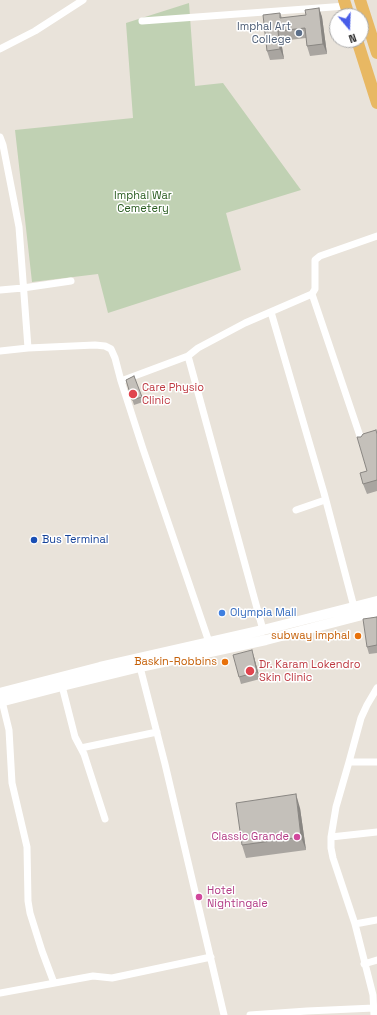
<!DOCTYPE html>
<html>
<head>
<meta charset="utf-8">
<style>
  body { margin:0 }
  #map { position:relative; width:377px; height:1015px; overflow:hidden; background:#e9e3da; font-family:"Space Grotesk",sans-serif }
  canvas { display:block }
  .north { position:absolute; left:329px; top:8px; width:40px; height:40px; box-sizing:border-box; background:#fff; border:1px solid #a9a9a9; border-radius:50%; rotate:161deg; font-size:11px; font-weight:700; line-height:16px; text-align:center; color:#272727 }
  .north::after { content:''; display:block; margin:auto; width:14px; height:18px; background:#485de8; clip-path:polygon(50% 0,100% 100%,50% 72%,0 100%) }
</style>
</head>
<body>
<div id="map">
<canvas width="377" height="1015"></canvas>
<div class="north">N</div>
</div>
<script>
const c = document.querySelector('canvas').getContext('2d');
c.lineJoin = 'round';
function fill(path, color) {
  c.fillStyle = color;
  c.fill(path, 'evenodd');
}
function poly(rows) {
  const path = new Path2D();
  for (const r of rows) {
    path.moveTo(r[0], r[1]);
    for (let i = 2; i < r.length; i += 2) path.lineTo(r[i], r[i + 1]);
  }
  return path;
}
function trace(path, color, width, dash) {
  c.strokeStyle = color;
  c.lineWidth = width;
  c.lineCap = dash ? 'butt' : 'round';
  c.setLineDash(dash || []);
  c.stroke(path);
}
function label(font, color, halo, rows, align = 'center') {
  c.font = font + ' "Space Grotesk",sans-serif';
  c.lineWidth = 3;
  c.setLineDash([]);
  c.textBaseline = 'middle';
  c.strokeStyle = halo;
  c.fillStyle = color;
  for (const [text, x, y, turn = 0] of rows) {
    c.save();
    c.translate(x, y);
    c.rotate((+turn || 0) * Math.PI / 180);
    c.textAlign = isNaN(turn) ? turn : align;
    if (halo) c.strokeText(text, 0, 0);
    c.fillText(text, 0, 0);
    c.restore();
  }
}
const cemetery = poly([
  [189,3,195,86,223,83,301,190,226,213,241,270,108,313,98,274,32,282,15,130,133,118,126,23]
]);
const minor = poly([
  [142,21,346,6],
  [0,49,35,31,83,0],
  [0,137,3,145,19,227,28,348],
  [0,290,23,288,71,281],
  [312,294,362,442],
  [271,312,324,493,354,607],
  [0,351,28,348,95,345,105,346,111,349,115,358,121,381,143,449,209,642],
  [188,356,263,630],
  [121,381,188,356,198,348,245,323,312,294,315,289,315,260,320,256,377,236],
  [296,510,325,500],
  [140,667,165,764,224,1015],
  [62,686,75,737,84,754,105,819],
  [1,697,9,730,12,783,27,847,28,901,30,913,42,951,54,983],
  [81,748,157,732],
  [349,762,377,762],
  [331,837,377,832],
  [355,924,377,920],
  [364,964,377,960],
  [0,993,93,976,112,978,211,957],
  [250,1015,307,1011,374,1008],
  [374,1015,373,995,355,924,333,858,331,848,331,837,336,807,349,762,361,718,367,705,377,688]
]);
const secondary = poly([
  [0,693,100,667,263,630,377,601],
  [0,702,62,686,140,667,266,640,377,611]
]);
const trunk = poly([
  [344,0,349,16],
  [360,0,377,53],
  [357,40,377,103]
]);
const wall = poly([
  [319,8,322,17,327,54,310,56,307,46,306,38,281,41,284,59,270,60,267,51,280,13,282,18,306,15],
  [134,376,143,402,134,405,126,380],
  [377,433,377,491,367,494,363,484,367,471,361,437],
  [377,617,377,653,369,654,367,647],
  [254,657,260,679,241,684,239,677],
  [300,808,306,850,246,858,242,845]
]);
const shadedWall = poly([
  [319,8,322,17,327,54,323,44],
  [278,31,281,41,284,59,280,49],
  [252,650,254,657,260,679,257,672],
  [296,794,300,808,306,850,301,837]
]);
const building = poly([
  [319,8,323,44,307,46,305,28,278,31,280,49,267,51,263,15,280,13,280,18,306,15,305,10,319,8],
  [134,376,142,397,132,400,126,380,134,376],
  [376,430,377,434,377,480,363,484,360,473,367,471,357,437,361,437,363,434,376,430],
  [377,617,377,645,367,647,363,619,377,617],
  [252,650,257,672,239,677,233,655,252,650],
  [296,794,301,837,242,845,236,803,296,794]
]);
const markers = [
  [299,33,4,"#5c6f8a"],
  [133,394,5,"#e0444e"],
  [34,540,4,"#1a4fb4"],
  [222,613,4,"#3f7fe0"],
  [358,636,4,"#e8710a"],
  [225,662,4,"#e8710a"],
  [250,671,5,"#e0444e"],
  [297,837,4,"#d1479c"],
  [199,897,4,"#d1479c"]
];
const serviceNames = [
  ["Imphal Art",291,27],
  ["College",291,40]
];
const parkNames = [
  ["Imphal War",143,196],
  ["Cemetery",143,209]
];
const healthNames = [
  ["Care Physio",142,388],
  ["Clinic",142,401],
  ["Dr. Karam Lokendro",259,665],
  ["Skin Clinic",259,678]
];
const transitNames = [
  ["Bus Terminal",42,540]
];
const shopNames = [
  ["Olympia Mall",230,613]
];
const foodNames = [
  ["subway imphal",350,636],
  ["Baskin-Robbins",217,662]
];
const hotelNames = [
  ["Classic Grande",289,837],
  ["Hotel",207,891,"left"],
  ["Nightingale",207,904,"left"]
];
fill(cemetery, '#c0d1b3');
trace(minor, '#fff', 7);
trace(secondary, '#fff', 10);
trace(trunk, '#e8b863', 12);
fill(wall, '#a9a5a0');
fill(shadedWall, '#898682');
fill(building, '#c4c0ba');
trace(building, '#898682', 1);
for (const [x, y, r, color] of markers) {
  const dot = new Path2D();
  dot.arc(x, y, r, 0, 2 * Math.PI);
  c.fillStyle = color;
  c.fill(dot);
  trace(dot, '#fff', 1.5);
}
label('11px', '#4e5e75', '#fff', serviceNames, 'right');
label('11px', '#295c20', '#fff', parkNames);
label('11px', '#be3a42', '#fff', healthNames, 'left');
label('11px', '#164399', '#fff', transitNames, 'left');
label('11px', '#366cbe', '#fff', shopNames, 'left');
label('11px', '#c56008', '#fff', foodNames, 'right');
label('11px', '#b23c85', '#fff', hotelNames, 'right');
</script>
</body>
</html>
